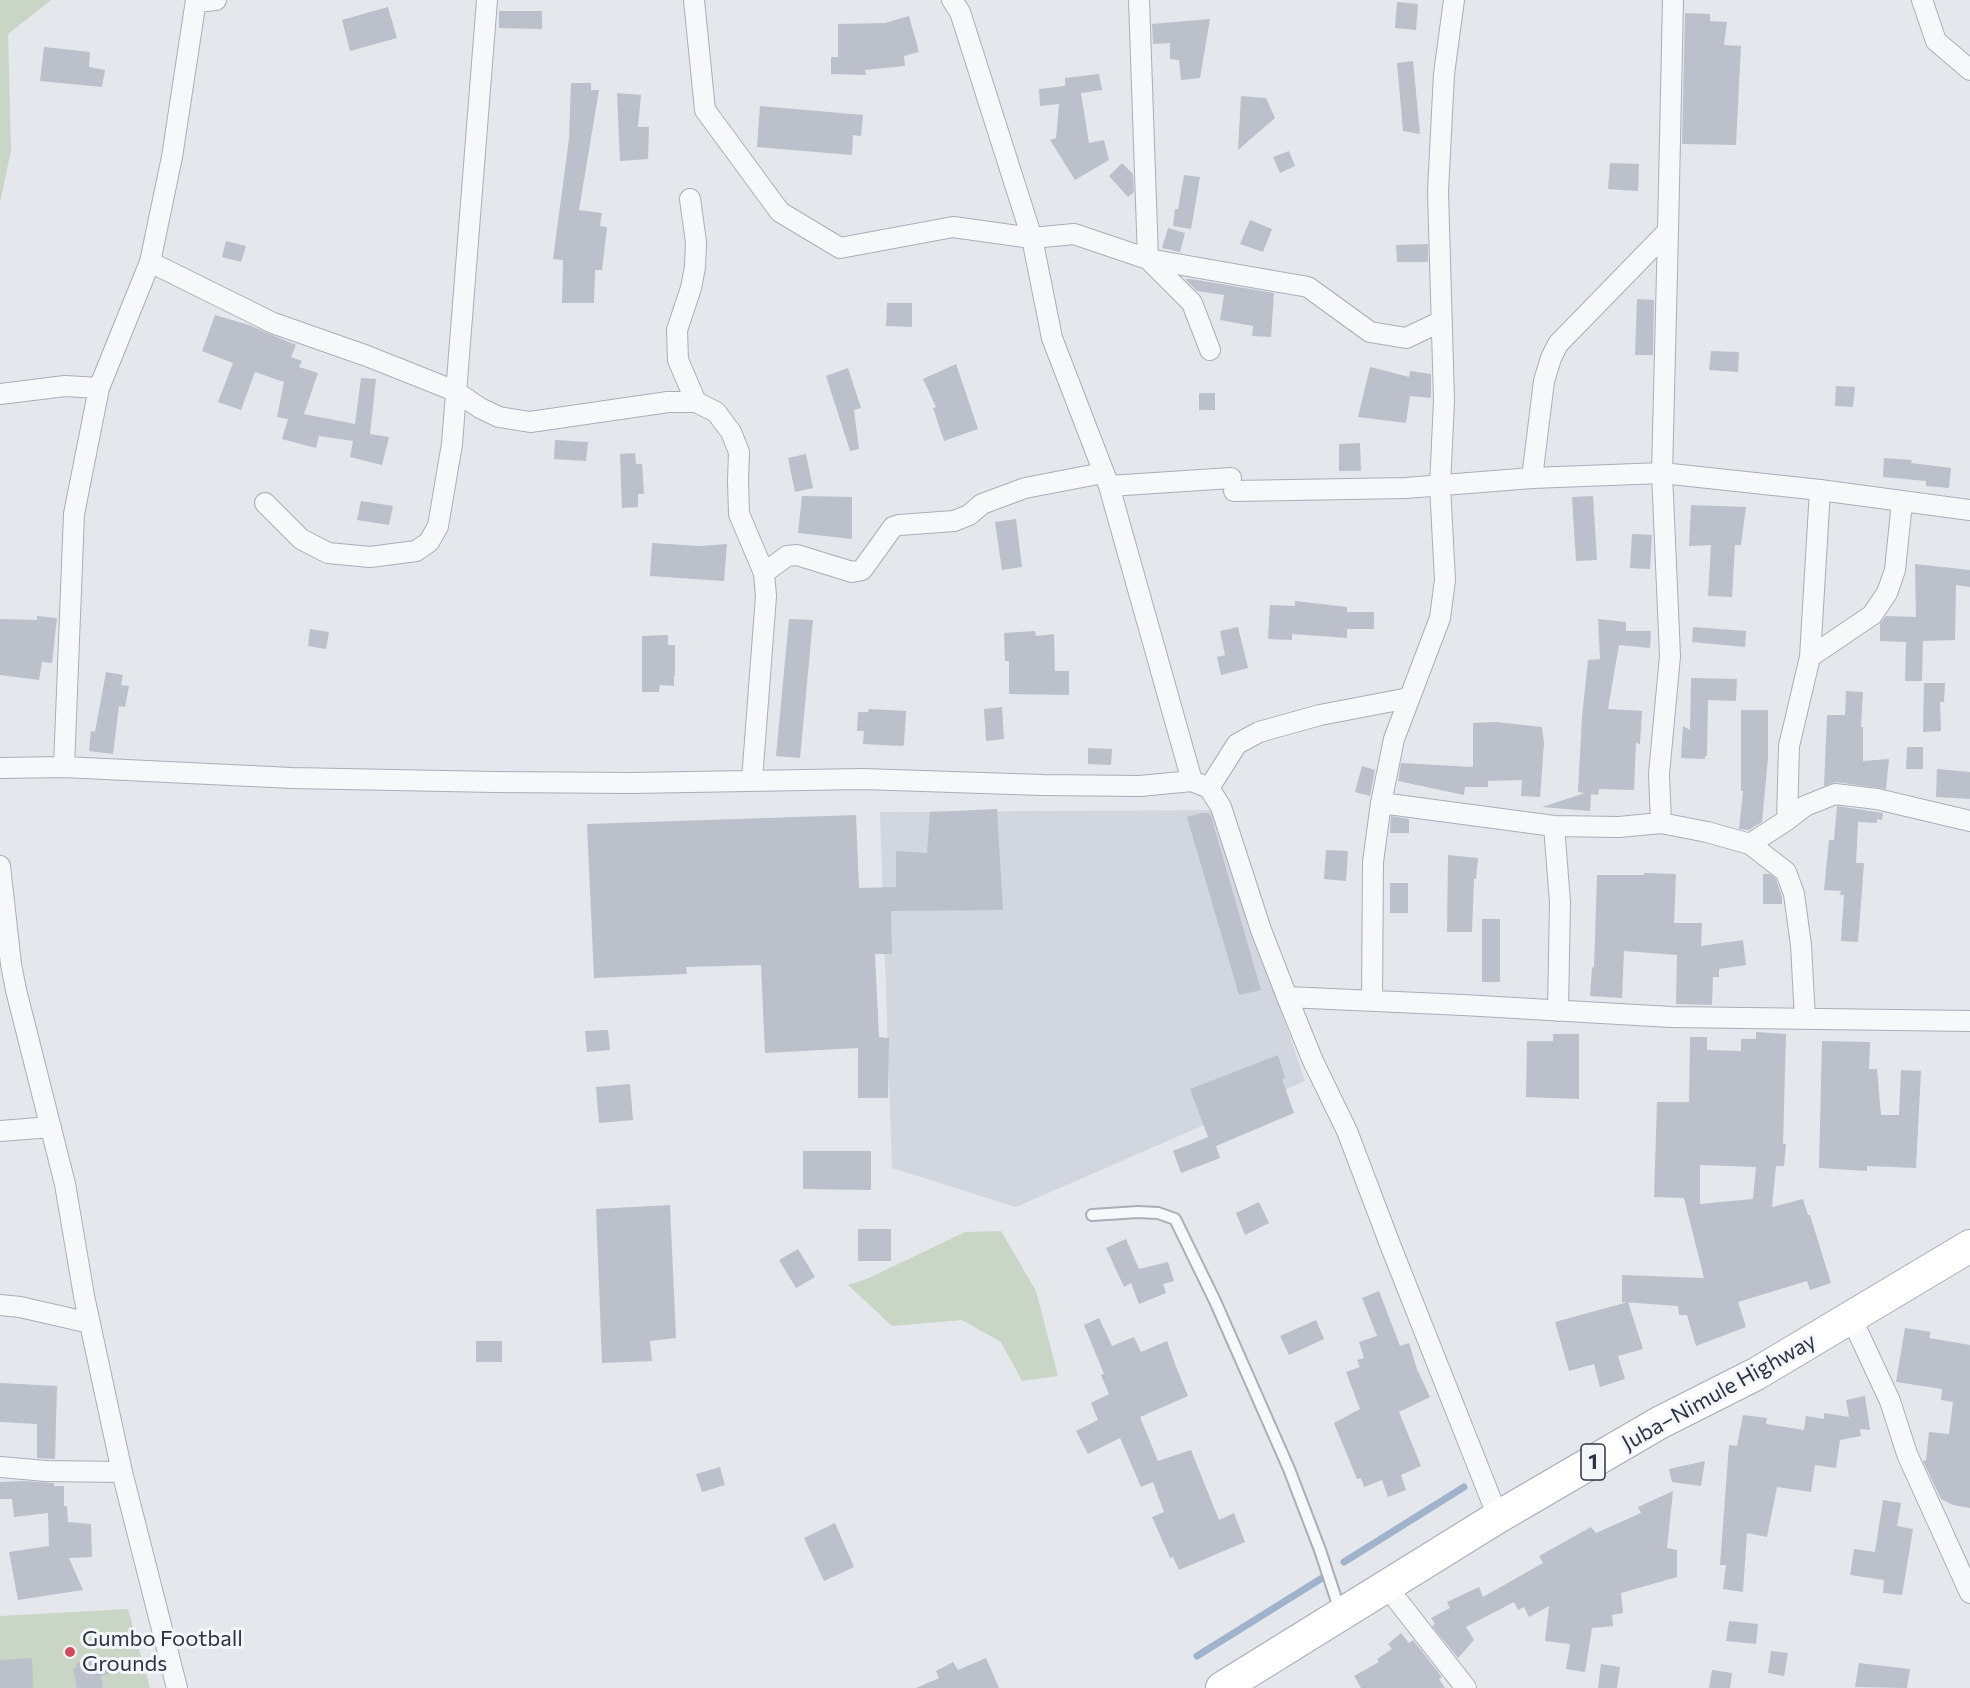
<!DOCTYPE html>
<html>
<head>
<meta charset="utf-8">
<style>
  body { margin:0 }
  canvas { display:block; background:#e4e7ec }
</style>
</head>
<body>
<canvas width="1970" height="1688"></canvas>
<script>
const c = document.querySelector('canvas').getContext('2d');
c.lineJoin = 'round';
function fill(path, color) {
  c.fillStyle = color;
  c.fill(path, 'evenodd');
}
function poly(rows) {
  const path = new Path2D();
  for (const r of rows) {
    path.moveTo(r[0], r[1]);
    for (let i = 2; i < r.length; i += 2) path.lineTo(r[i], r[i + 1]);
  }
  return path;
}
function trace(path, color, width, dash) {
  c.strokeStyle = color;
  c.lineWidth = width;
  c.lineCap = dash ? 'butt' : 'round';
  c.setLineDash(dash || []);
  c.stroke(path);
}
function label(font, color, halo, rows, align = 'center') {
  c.font = font + ' Commissioner,sans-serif';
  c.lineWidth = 6;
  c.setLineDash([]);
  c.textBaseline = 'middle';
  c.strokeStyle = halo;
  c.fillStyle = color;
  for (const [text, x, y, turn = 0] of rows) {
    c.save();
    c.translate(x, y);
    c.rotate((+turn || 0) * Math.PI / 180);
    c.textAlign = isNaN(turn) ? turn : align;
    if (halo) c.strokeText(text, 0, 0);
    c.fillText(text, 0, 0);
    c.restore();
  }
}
const built = poly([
  [1214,810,1305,1081,1016,1207,892,1168,880,812]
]);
const green = poly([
  [0,0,51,0,8,34,11,150,0,203],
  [1001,1231,1036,1291,1058,1376,1022,1381,1001,1342,962,1320,892,1326,848,1285,869,1278,965,1232],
  [128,1609,150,1688,0,1688,0,1616]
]);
const stream = poly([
  [1344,1562,1464,1487],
  [1197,1656,1327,1575]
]);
const building = poly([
  [1397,2,1418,4,1416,30,1395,28],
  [388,7,397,38,350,51,342,20],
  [499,11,542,11,542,29,499,28],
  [1685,13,1710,14,1710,21,1727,22,1724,45,1741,46,1736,145,1682,144],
  [909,16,919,52,904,56,905,66,865,70,866,75,831,74,831,57,838,57,838,24,885,23],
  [1210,19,1200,78,1181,80,1179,60,1170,59,1170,43,1153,44,1152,24],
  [44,47,90,52,89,67,105,70,102,87,40,81],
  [1413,61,1420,134,1403,131,1397,63],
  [1099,74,1102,90,1081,93,1089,143,1104,140,1109,160,1075,180,1050,140,1056,138,1059,104,1040,106,1039,89,1065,86,1065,78],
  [571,83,591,83,591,90,599,90,579,210,602,213,600,226,607,227,602,270,595,270,594,303,562,303,563,260,553,259,569,139],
  [617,93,641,95,638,127,649,127,648,159,620,161],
  [1241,96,1266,98,1275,118,1238,150],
  [760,106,863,115,861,136,853,135,852,155,757,147],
  [1289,151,1295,166,1280,173,1273,157],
  [1122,163,1133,174,1134,192,1128,197,1109,176],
  [1610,163,1639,164,1638,191,1608,189],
  [1184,175,1200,177,1191,229,1173,226,1175,209,1178,209],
  [1250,220,1272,229,1263,252,1240,244],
  [1168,228,1185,233,1180,252,1162,248],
  [226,241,246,246,241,262,222,257],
  [1428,244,1428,262,1397,262,1396,245],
  [1185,279,1191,279,1274,293,1271,337,1252,336,1253,326,1220,320,1224,295,1197,291],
  [1637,299,1654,300,1653,355,1635,355],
  [887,303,912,303,912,327,886,326],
  [215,315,249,325,296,345,291,357,302,361,299,367,318,373,304,414,355,424,361,378,376,379,370,434,389,437,382,465,350,457,353,441,319,436,316,448,282,439,288,419,277,417,284,382,255,372,241,410,218,402,233,363,202,351],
  [1711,351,1739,352,1738,372,1709,370],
  [956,364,978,429,944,441,933,408,936,407,923,379],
  [1370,367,1409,377,1410,371,1431,374,1431,398,1410,396,1406,423,1358,417],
  [848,368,861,408,854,410,859,449,850,451,826,376],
  [1836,386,1855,387,1853,407,1835,406],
  [1199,393,1215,393,1215,410,1199,410],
  [555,440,588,442,586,461,554,459],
  [1360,443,1361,471,1339,471,1339,444],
  [635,453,636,464,642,464,644,494,638,494,638,507,622,508,620,454],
  [806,454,813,488,795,492,788,458],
  [1884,458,1912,460,1911,463,1951,468,1949,488,1926,486,1926,481,1883,477],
  [802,496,852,497,852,539,798,533],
  [1593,496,1597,560,1576,561,1572,497],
  [361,501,393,506,389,525,357,520],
  [1691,505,1746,507,1741,545,1735,545,1732,597,1708,596,1711,545,1689,546],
  [1016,519,1022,567,1002,570,995,522],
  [1632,534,1652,535,1650,569,1630,568],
  [652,543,700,546,727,544,724,581,650,576],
  [1915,564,1970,570,1970,587,1956,585,1955,640,1923,641,1922,681,1905,681,1906,642,1880,641,1880,623,1886,616,1916,617],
  [1295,601,1347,607,1347,612,1374,612,1374,629,1347,629,1347,638,1292,634,1292,640,1268,639,1270,605,1295,606],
  [37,616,57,618,52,663,42,662,39,680,0,675,0,619,37,620],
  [789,619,813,620,800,758,776,756],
  [1598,619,1626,622,1626,631,1651,631,1650,648,1619,645,1608,709,1642,711,1640,744,1636,743,1634,790,1599,789,1598,795,1591,794,1590,811,1542,807,1585,793,1578,792,1582,717,1588,660,1600,659],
  [1238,627,1248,668,1221,675,1217,657,1225,655,1220,631],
  [1693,627,1746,631,1745,647,1692,642],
  [310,629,329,632,326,649,308,646],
  [1035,631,1036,636,1054,634,1055,671,1069,671,1069,695,1009,694,1009,661,1005,661,1004,633],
  [668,635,668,645,675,645,675,676,674,676,674,686,660,685,659,692,642,692,642,636],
  [106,672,123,675,121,685,129,686,125,707,119,706,113,754,89,751,91,731,95,732],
  [1691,678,1737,679,1736,701,1708,700,1707,756,1705,756,1705,759,1681,758,1683,726,1690,730],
  [1924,683,1945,683,1944,702,1940,702,1941,731,1923,732],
  [1846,691,1863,692,1861,727,1863,727,1863,761,1889,759,1886,789,1836,782,1824,786,1827,715,1845,715],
  [1002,707,1004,739,986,741,984,709],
  [869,709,906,711,904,745,901,746,863,744,864,731,857,731,858,712,868,712],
  [1741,710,1768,710,1768,758,1762,822,1749,830,1739,829,1743,791,1741,791],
  [1496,722,1542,727,1544,743,1540,797,1521,796,1522,780,1488,781,1488,787,1465,787,1464,795,1398,781,1401,763,1473,767,1473,723],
  [1907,747,1923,747,1923,769,1906,769],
  [1088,748,1112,749,1111,765,1088,764],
  [1362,766,1375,770,1370,796,1355,792],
  [1937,769,1970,772,1970,799,1936,797],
  [1837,806,1883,813,1882,820,1877,819,1877,823,1858,822,1856,863,1864,863,1858,942,1841,941,1844,895,1840,895,1841,891,1824,890,1829,840,1834,840],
  [997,809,1003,910,891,911,892,954,875,954,879,1037,889,1038,888,1098,858,1098,858,1048,765,1053,761,965,686,967,687,974,594,978,587,824,856,815,859,888,896,887,896,851,927,853,930,812],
  [1201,813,1208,813,1211,816,1261,990,1239,995,1187,817],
  [1391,816,1409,819,1409,833,1390,833],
  [1326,850,1348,851,1346,881,1324,879],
  [1448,855,1478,858,1476,879,1474,879,1472,932,1447,932],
  [1644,873,1676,874,1674,923,1702,923,1701,946,1743,940,1746,965,1719,969,1719,977,1713,977,1712,1005,1676,1004,1677,955,1624,951,1622,998,1590,996,1592,967,1594,968,1597,875,1644,875],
  [1763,874,1770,874,1776,879,1782,897,1782,904,1763,904],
  [1390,883,1408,883,1408,913,1390,913],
  [1482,919,1500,919,1500,982,1482,982],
  [608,1030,610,1050,587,1052,585,1031],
  [1756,1032,1786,1034,1786,1036,1783,1144,1786,1144,1784,1166,1776,1166,1772,1207,1803,1199,1808,1215,1810,1215,1831,1283,1810,1290,1807,1281,1738,1302,1746,1327,1696,1346,1687,1315,1679,1315,1678,1306,1622,1302,1622,1275,1704,1278,1684,1198,1654,1197,1657,1102,1689,1102,1690,1037,1707,1037,1707,1050,1741,1051,1741,1039,1756,1039],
  [1700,1165,1756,1167,1753,1199,1700,1204],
  [1553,1034,1579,1034,1579,1099,1526,1097,1527,1041,1553,1041],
  [1822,1041,1870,1042,1869,1069,1877,1069,1881,1115,1899,1115,1901,1070,1921,1071,1916,1168,1867,1166,1867,1171,1819,1168],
  [1278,1055,1285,1078,1282,1079,1294,1113,1216,1146,1220,1158,1181,1173,1173,1151,1208,1137,1190,1089],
  [630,1084,633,1120,599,1123,596,1087],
  [803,1151,871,1151,871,1190,803,1189],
  [1259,1202,1269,1223,1245,1235,1236,1213],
  [670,1205,676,1338,650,1341,652,1361,602,1363,596,1209],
  [858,1229,891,1229,891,1261,858,1261],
  [1126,1239,1139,1269,1168,1262,1174,1281,1163,1284,1166,1293,1139,1304,1131,1283,1124,1287,1106,1248],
  [798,1249,815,1277,796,1288,779,1260],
  [1379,1291,1400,1346,1409,1343,1417,1369,1430,1397,1399,1412,1421,1466,1401,1475,1406,1490,1388,1497,1382,1480,1364,1487,1361,1478,1357,1479,1334,1423,1360,1409,1346,1372,1360,1367,1357,1360,1364,1358,1359,1342,1377,1336,1362,1298],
  [1628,1302,1643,1349,1618,1356,1625,1379,1600,1387,1594,1364,1569,1371,1555,1322],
  [1099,1318,1112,1346,1134,1337,1141,1352,1167,1341,1175,1364,1188,1396,1140,1417,1158,1461,1191,1450,1219,1520,1234,1513,1245,1542,1179,1570,1173,1557,1170,1558,1152,1517,1164,1512,1153,1482,1141,1487,1120,1438,1088,1454,1076,1431,1098,1420,1091,1403,1109,1394,1101,1375,1104,1374,1084,1325],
  [1316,1320,1324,1339,1289,1355,1280,1336],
  [1905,1328,1931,1332,1929,1338,1970,1345,1970,1508,1953,1505,1941,1499,1923,1461,1926,1460,1929,1432,1949,1434,1953,1402,1941,1400,1942,1389,1896,1382],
  [476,1341,502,1341,502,1362,476,1362],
  [0,1383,57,1386,55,1459,37,1458,37,1424,0,1422],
  [1865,1396,1870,1430,1860,1429,1861,1436,1840,1440,1836,1468,1815,1465,1811,1492,1777,1487,1767,1537,1747,1533,1743,1592,1723,1589,1726,1565,1720,1565,1729,1445,1737,1446,1743,1415,1767,1418,1766,1424,1804,1430,1806,1416,1824,1419,1824,1413,1849,1417,1846,1400],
  [1705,1461,1701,1486,1672,1482,1669,1469],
  [720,1467,725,1485,702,1492,696,1474],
  [23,1481,54,1483,54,1486,64,1486,64,1506,67,1506,68,1522,91,1524,92,1557,69,1558,83,1590,18,1600,9,1552,49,1546,48,1513,14,1517,12,1499,0,1499,0,1482],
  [1673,1491,1667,1548,1677,1550,1677,1577,1621,1593,1623,1613,1612,1615,1613,1626,1592,1628,1585,1672,1566,1669,1570,1644,1545,1641,1549,1606,1529,1617,1524,1607,1518,1610,1514,1602,1466,1627,1474,1640,1458,1658,1432,1626,1435,1624,1431,1618,1450,1608,1447,1602,1479,1587,1483,1597,1543,1563,1539,1556,1591,1527,1596,1533,1641,1513,1638,1507],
  [1883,1500,1901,1503,1897,1526,1913,1529,1902,1595,1883,1593,1884,1580,1850,1575,1854,1549,1875,1552],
  [835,1523,854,1567,824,1581,804,1538],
  [1729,1621,1758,1624,1756,1644,1726,1641],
  [1401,1633,1409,1643,1413,1640,1442,1677,1439,1679,1445,1688,1361,1688,1354,1676,1379,1662,1377,1659,1392,1649,1388,1644],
  [1771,1651,1788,1653,1784,1676,1768,1673],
  [109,1657,114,1672,101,1676,103,1688,77,1688,73,1668,77,1667,76,1663],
  [32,1658,33,1688,0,1688,0,1660],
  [986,1658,999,1688,916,1688,939,1678,936,1671,953,1662,958,1670],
  [1859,1663,1910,1669,1907,1688,1855,1687],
  [1601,1664,1620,1667,1617,1688,1598,1688],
  [1712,1670,1732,1673,1730,1688,1709,1688]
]);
const service = poly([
  [1092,1215,1138,1212,1158,1213,1175,1219,1215,1301,1289,1469,1320,1550,1340,1611]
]);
const minor = poly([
  [694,0,705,110,780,212,840,248,953,227,1032,238,1074,234,1148,259,1139,0],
  [952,0,960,12,1032,238,1052,338,1109,486,1192,781],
  [1922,0,1936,41,1970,70],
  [196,2,216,0],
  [690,199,696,242,695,267,691,288,677,330,678,360,696,402],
  [150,262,273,323,367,356,455,391,480,408,499,417,530,422,668,402,696,402,716,412,731,432,739,452,738,481,739,514,764,573,766,596,752,780],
  [1210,350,1192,303,1148,259,1308,287,1370,332,1406,338,1442,321],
  [0,394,65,386,99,388],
  [1532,478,1544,381,1551,358,1558,344,1668,231,1673,0],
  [1109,486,1231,478],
  [1234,491,1406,488,1532,478,1662,473,1820,490,1970,510],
  [265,503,301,539,328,553,370,557,416,551,429,542,438,526,452,444,487,0],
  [764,573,787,556,797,555,852,572,862,570,893,527,899,525,954,521,969,515,982,504,1025,488,1103,473],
  [1810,657,1872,615,1887,593,1895,570,1902,502],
  [64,767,74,514,99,388,150,262,172,157,196,0],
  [0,768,64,767,292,778,495,782,631,783,863,779,1042,785,1140,786,1192,781,1209,788,1221,807,1261,930,1287,997,1313,1061,1347,1131,1391,1247,1498,1517],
  [1209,788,1237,744,1259,732,1320,715,1409,698],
  [1381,803,1554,826,1619,827,1661,823,1707,832,1750,844,1786,872,1794,894,1801,945,1805,1019],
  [1787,820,1789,746,1810,657,1820,490],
  [1661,823,1659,774,1670,656,1662,473,1668,231],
  [1554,826,1560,902,1558,1011],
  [1750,844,1787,820,1805,806,1835,794,1877,799,1970,821],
  [0,866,11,964,16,990,65,1184,84,1296,122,1472,177,1688],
  [1287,997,1463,1005,1671,1017,1970,1021],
  [1372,1000,1373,862,1381,803,1394,739,1440,618,1445,580,1440,486,1444,401,1438,191,1444,74,1454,0],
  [0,1131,51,1127],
  [0,1305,20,1307,90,1323],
  [1849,1313,1890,1401,1907,1454,1970,1593],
  [0,1467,46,1471,122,1472],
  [1387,1587,1466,1688]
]);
const primary = poly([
  [1222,1688,1498,1517,1659,1423,1756,1374,1970,1246]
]);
const markers = [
  [70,1652,6,"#d1495b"]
];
const shields = [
  [1593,1462,24]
];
const shieldNames = [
  ["1",1593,1462]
];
const streetNames = [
  ["Juba–Nimule Highway",1719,1392,-29]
];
const poiNames = [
  ["Gumbo Football",82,1639],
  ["Grounds",82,1664]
];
fill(built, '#d2d6de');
fill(green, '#c9d6c5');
trace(stream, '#9fb4cc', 7);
fill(building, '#bbc0ca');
trace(service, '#a9aeb7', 14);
trace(minor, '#a9aeb7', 22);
trace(primary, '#a3abb8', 34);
trace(service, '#f7f8fa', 10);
trace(minor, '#f7f8fa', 20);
trace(primary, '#fff', 32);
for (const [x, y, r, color] of markers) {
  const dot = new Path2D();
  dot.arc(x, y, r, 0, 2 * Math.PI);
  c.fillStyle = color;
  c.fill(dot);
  trace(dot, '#f4f6f9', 2);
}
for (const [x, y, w] of shields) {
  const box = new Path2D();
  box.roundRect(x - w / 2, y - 18, w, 36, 4.5);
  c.fillStyle = '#f4f6f9';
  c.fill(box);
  trace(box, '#2b3445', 1.5);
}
label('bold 21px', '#2b3445', null, shieldNames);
label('22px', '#2b3445', '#f4f6f9', streetNames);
label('22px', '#2b3445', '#f4f6f9', poiNames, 'left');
</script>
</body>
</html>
